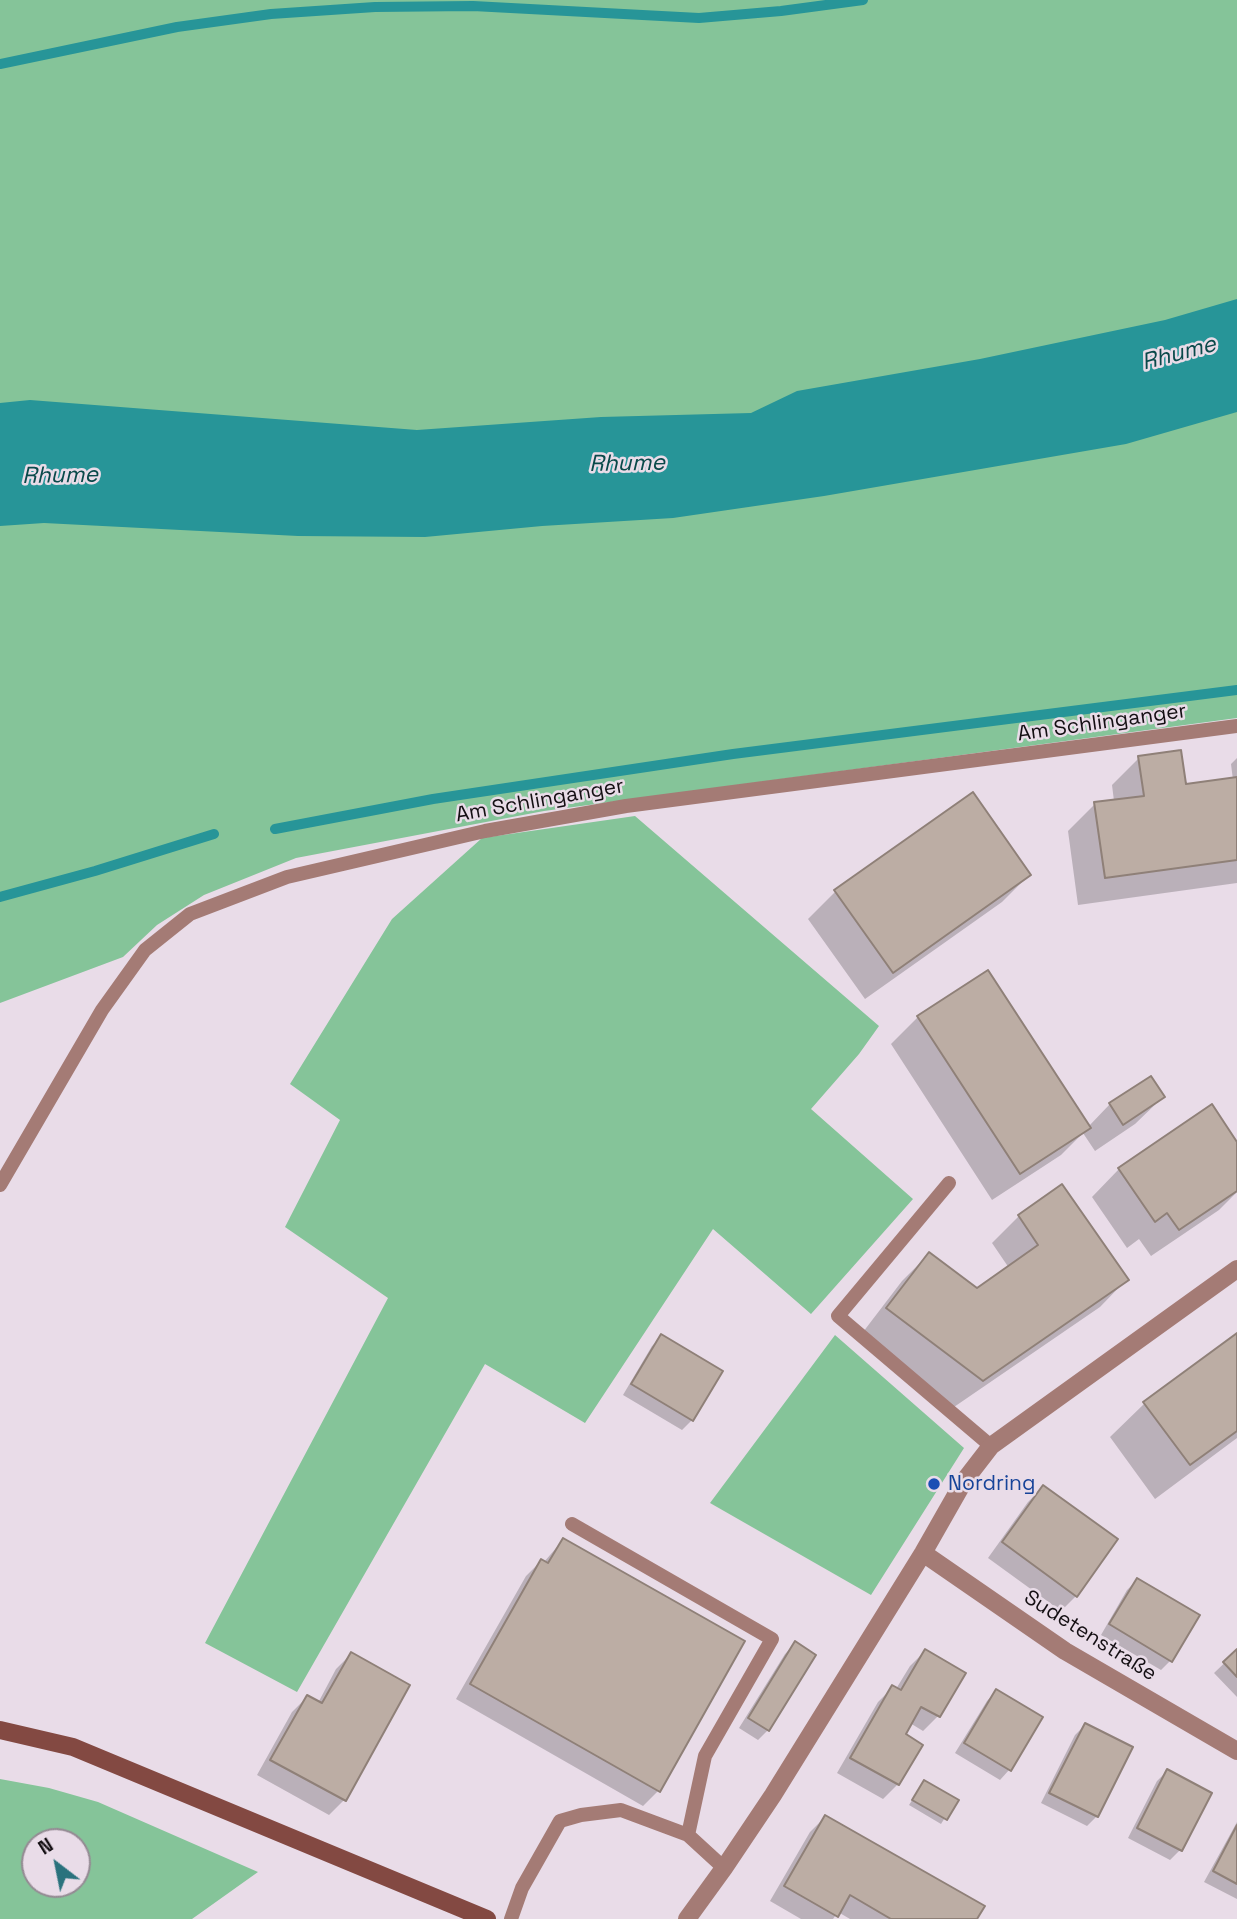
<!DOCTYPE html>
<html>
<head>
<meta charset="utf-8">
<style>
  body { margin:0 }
  #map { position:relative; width:1237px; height:1919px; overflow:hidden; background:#e9dce8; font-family:"Space Grotesk",sans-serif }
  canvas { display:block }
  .north { position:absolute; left:21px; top:1828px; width:70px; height:70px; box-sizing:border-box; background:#e9dce8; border:2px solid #948a93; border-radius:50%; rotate:328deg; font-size:19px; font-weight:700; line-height:28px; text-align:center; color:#140f13 }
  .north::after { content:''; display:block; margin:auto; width:24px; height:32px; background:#2a727d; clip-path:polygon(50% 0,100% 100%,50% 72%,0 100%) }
</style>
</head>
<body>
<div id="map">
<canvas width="1237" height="1919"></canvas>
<div class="north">N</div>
</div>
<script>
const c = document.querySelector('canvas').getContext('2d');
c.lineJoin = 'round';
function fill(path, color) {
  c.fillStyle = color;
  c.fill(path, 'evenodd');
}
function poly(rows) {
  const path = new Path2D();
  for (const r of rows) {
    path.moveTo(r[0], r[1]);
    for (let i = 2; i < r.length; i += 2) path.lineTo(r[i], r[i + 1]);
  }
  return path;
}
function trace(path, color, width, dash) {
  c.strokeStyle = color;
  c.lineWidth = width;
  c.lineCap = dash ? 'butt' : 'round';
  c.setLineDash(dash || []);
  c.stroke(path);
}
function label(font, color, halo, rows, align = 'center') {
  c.font = font + ' "Space Grotesk",sans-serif';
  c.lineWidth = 5;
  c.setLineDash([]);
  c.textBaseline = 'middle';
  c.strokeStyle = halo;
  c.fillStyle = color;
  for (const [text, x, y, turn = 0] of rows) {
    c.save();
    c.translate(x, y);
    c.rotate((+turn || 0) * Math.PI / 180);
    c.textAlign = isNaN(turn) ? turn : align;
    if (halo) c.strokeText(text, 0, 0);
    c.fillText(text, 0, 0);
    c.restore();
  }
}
const green = poly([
  [0,0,1237,0,1237,718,544,811,296,858,204,895,157,925,123,957,0,1003],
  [635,816,879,1026,859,1054,811,1109,913,1199,811,1314,713,1229,585,1423,485,1364,297,1692,205,1643,388,1298,285,1227,340,1120,290,1084,392,919,482,838],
  [835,1335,964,1448,871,1595,710,1503],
  [0,1779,49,1788,98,1802,258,1872,192,1919,0,1919],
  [35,1842,77,1842,77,1884,35,1884]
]);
const water = poly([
  [1237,299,1237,412,1126,444,824,496,673,518,542,526,425,537,298,536,44,523,0,526,0,403,30,400,417,430,601,417,751,413,797,391,980,359,1165,320]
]);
const shadow = poly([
  [1139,758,1184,786,1233,780,1231,764,1237,758,1237,883,1078,905,1068,831,1095,804,1114,801,1112,785],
  [1029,875,1002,902,865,999,808,919,835,892],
  [918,1017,1088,1127,1110,1104,1150,1078,1163,1097,1135,1124,1095,1151,1083,1133,1061,1155,992,1200,891,1044],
  [1211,1107,1237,1145,1237,1192,1219,1210,1151,1256,1139,1239,1127,1248,1092,1197,1119,1169],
  [1019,1216,1127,1279,1100,1307,954,1407,860,1336,902,1281,929,1254,977,1290,1009,1268,992,1243],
  [1237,1335,1237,1438,1155,1499,1110,1437,1145,1403],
  [662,1337,692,1420,682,1430,623,1395,652,1346],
  [1043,1487,1076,1596,1061,1611,988,1558,1028,1502],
  [563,1540,658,1791,643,1806,456,1699,526,1576,541,1561,544,1562],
  [1137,1580,1171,1660,1161,1670,1101,1635,1127,1590],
  [795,1644,768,1730,758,1740,739,1728,785,1654],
  [925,1651,938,1716,923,1731,910,1723,903,1735,921,1745,898,1784,883,1799,837,1773,878,1702,893,1687,896,1689,910,1666],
  [1237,1651,1237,1697,1214,1673],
  [351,1654,344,1800,329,1815,257,1775,292,1712,307,1697,318,1703,336,1669],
  [996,1691,1009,1770,1000,1780,955,1753,987,1701],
  [1085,1725,1131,1748,1097,1816,1087,1826,1041,1803,1075,1735],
  [1167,1771,1209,1793,1180,1850,1170,1860,1128,1838,1157,1781],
  [924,1782,956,1800,941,1824,909,1805],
  [825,1817,975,1919,850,1919,838,1912,833,1919,801,1919,770,1901,810,1832],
  [1237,1822,1237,1899,1204,1882]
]);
const stream = poly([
  [0,64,177,27,271,14,375,7,473,6,699,18,781,11,863,0],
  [275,829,433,799,733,754,1237,690],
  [0,897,95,871,214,834]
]);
const building = poly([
  [1181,750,1186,784,1237,777,1237,860,1105,878,1094,802,1144,796,1138,756,1181,750],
  [973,792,1031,875,893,973,834,890,973,792],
  [988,970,1091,1128,1020,1174,917,1016,988,970],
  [1151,1076,1165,1097,1123,1125,1109,1103,1151,1076],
  [1212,1104,1237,1142,1237,1191,1179,1230,1167,1213,1155,1222,1118,1168,1212,1104],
  [1062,1184,1129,1280,983,1381,886,1308,929,1252,977,1288,1038,1245,1018,1215,1062,1184],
  [1237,1333,1237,1431,1190,1465,1143,1402,1237,1333],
  [661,1334,723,1371,693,1421,631,1384,661,1334],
  [1043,1485,1118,1539,1077,1597,1002,1542,1043,1485],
  [563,1538,745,1641,660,1792,470,1684,541,1559,548,1563,563,1538],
  [1137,1578,1200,1615,1172,1662,1109,1624,1137,1578],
  [795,1641,816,1655,769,1731,748,1718,795,1641],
  [925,1649,966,1673,940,1717,921,1707,906,1734,923,1745,899,1785,850,1758,892,1685,901,1690,925,1649],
  [1237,1649,1237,1677,1223,1662,1237,1649],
  [351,1652,410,1685,346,1801,270,1760,307,1695,322,1703,351,1652],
  [996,1689,1043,1717,1011,1771,964,1743,996,1689],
  [1085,1723,1133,1747,1098,1817,1049,1793,1085,1723],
  [1167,1769,1212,1793,1182,1851,1137,1828,1167,1769],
  [924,1780,959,1800,947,1820,912,1800,924,1780],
  [825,1815,985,1906,977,1919,891,1919,850,1895,838,1917,784,1886,825,1815],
  [1237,1825,1237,1884,1213,1871,1237,1825]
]);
const service = poly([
  [949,1183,838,1316,991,1446],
  [0,1185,102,1010,145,950,190,914,287,877,485,831,626,806,1237,726],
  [572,1524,772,1639,705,1756,688,1835],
  [511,1919,522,1888,560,1821,581,1815,621,1810,688,1835,724,1868]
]);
const minor = poly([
  [923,1553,1065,1651,1237,1751],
  [687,1919,724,1868,773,1795,923,1553,964,1481,991,1446,1237,1269]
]);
const secondary = poly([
  [0,1730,73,1747,487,1919]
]);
const markers = [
  [934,1484,7,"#1a4fb4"]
];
const streetNames = [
  ["Am Schlinganger",1102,723,-8],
  ["Am Schlinganger",540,801,-10],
  ["Sudetenstraße",1090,1636,32]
];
const transitNames = [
  ["Nordring",948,1484]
];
const waterNames = [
  ["Rhume",1179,354,-15],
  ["Rhume",627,464,-1],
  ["Rhume",60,476,-1]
];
fill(green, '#85c499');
fill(water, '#279598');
fill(shadow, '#0003');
trace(stream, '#279598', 10);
fill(building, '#bcada4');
trace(building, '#8f8078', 2);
trace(service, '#a47b75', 14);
trace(minor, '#a47b75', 18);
trace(secondary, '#834942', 18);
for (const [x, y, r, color] of markers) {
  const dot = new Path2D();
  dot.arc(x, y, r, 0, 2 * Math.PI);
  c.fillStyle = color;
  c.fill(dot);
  trace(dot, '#e9dce8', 2.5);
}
label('21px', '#140f13', '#e9dce8', streetNames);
label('21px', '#164399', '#e9dce8', transitNames, 'left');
label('italic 23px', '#09494a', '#e9dce8', waterNames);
</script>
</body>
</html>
